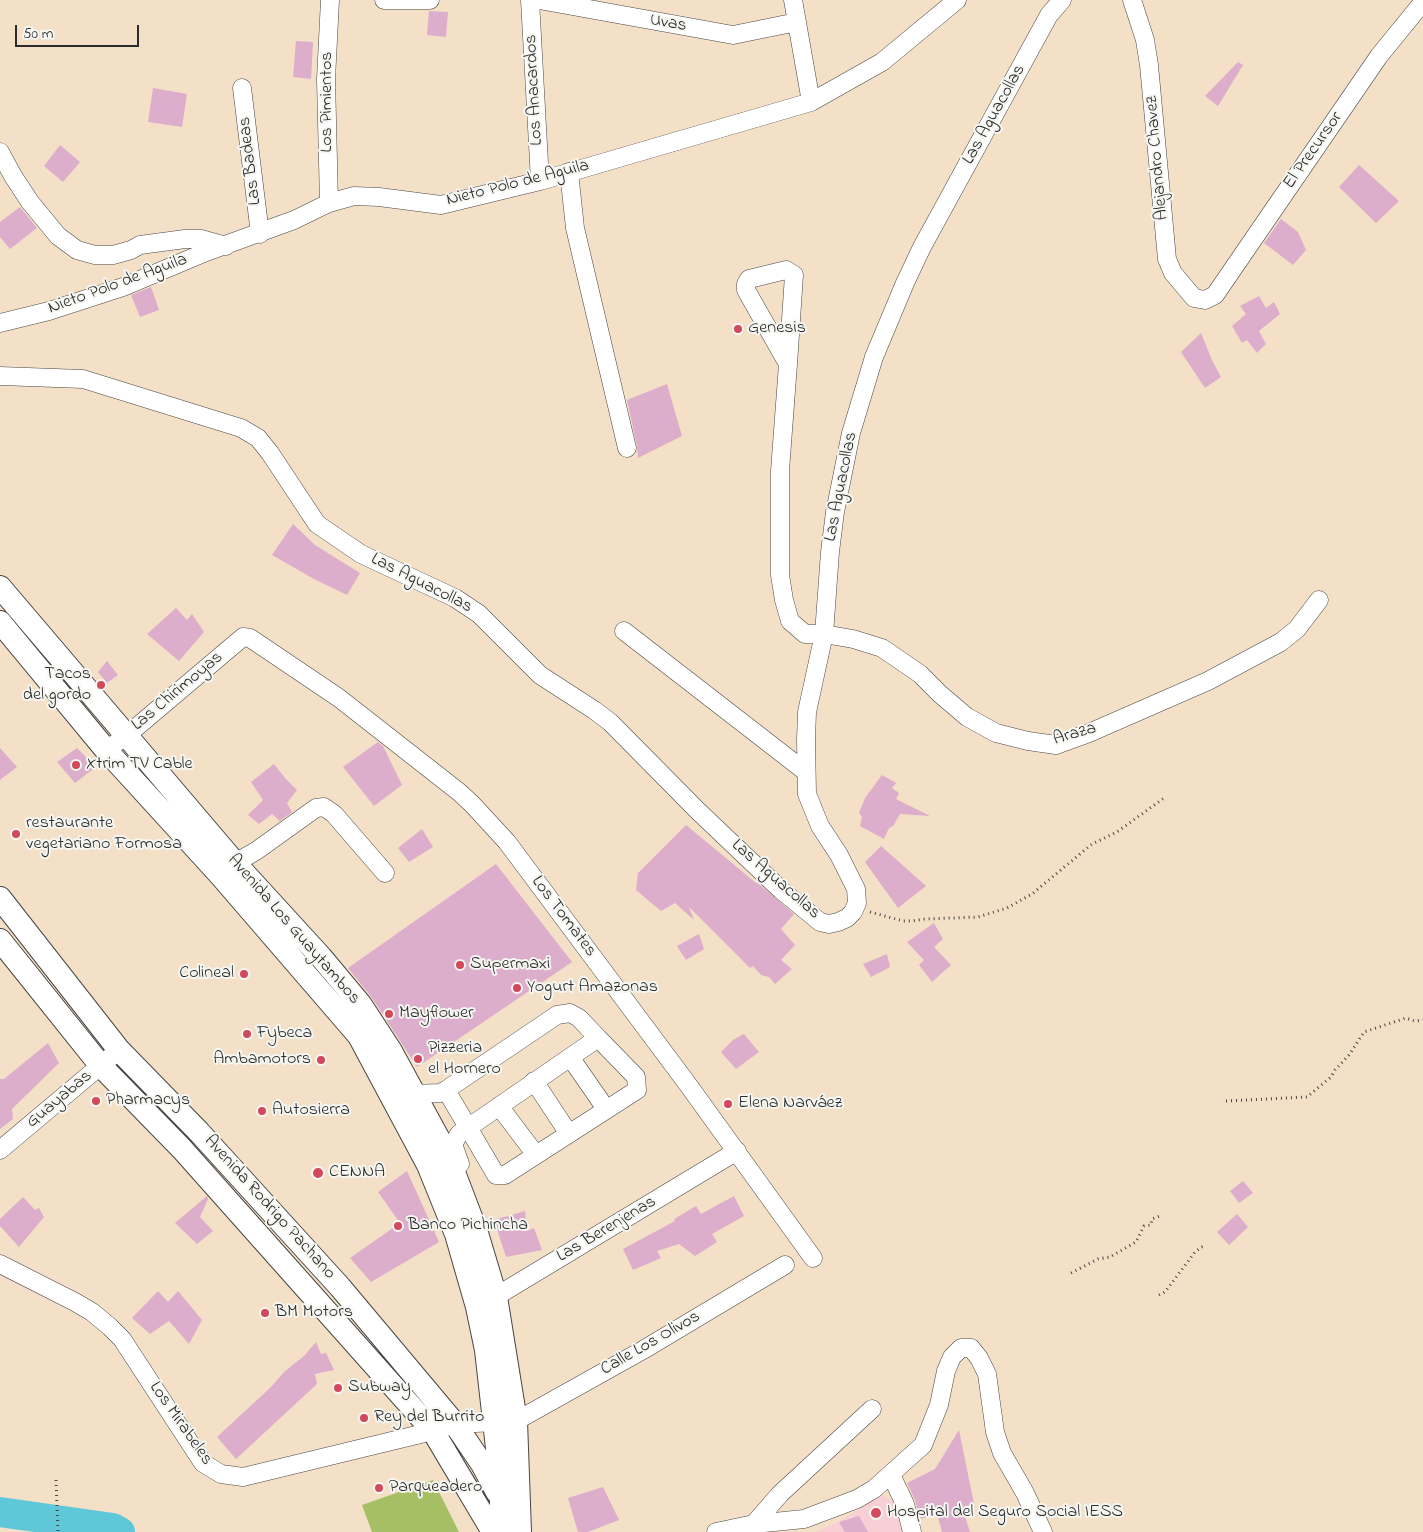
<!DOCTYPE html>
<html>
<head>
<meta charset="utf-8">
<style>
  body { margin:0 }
  #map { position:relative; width:1423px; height:1532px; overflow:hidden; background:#f3e0c7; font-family:"Indie Flower",sans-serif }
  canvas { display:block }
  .scale { position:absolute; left:15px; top:25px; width:124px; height:22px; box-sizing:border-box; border:2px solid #2b2b2b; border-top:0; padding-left:6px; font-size:15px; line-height:18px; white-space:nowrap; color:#2b2b2b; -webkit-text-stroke:4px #f6f6f2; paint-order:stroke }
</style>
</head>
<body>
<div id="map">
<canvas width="1423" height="1532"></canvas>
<div class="scale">50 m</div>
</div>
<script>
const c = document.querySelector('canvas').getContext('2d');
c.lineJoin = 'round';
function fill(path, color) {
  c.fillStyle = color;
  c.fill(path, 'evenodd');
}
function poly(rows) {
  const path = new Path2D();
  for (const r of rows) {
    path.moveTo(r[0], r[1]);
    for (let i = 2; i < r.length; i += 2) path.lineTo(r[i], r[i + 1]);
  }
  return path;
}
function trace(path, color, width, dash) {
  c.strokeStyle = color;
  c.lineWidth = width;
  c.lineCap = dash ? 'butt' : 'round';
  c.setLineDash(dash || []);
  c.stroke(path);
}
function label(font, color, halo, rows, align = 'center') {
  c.font = font + ' "Indie Flower",sans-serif';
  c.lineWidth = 4;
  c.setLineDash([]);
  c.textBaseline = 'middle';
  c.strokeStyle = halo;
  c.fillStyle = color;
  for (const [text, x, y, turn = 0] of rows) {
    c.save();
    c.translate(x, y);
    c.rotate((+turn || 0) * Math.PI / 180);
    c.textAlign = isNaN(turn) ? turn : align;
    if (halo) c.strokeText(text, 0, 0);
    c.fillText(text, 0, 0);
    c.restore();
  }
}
const built = poly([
  [882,1495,896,1504,909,1532,815,1532,840,1521]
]);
const green = poly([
  [433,1480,459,1532,372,1532,362,1505]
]);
const river = poly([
  [0,1512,113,1528,120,1532]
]);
const building = poly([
  [429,11,448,12,446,37,427,35],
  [296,41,313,42,311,79,293,77],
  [1238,62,1243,65,1218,106,1205,96],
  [153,88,187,94,182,127,148,122],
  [60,145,80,162,63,182,44,166],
  [1359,165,1399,201,1376,223,1339,187],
  [20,207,37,228,10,249,0,237,0,222],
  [1281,219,1298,232,1306,250,1293,265,1264,243],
  [151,287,159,310,140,317,131,295],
  [1259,296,1266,308,1274,302,1280,314,1259,331,1266,344,1257,353,1247,340,1242,343,1232,326,1246,314,1240,306],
  [1201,333,1212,360,1221,377,1205,388,1181,352],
  [667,384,682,436,638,458,637,446,627,400],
  [293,524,315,545,360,573,347,595,314,579,272,555],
  [176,608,187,620,192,614,204,632,179,661,147,634],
  [107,661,118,675,107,683,98,672],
  [378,742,383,746,402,785,374,806,343,767],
  [0,748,17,767,0,780],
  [77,748,96,767,75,783,57,762],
  [274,764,285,778,297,790,287,803,292,812,280,821,272,814,259,824,248,815,263,800,251,782],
  [882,775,896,783,892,788,899,793,896,799,930,816,900,814,893,826,889,828,884,839,860,826,862,817,859,813,865,798],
  [686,825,756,883,757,882,794,914,781,929,795,945,781,960,792,969,775,984,769,977,761,975,753,966,750,968,689,907,694,920,675,903,661,911,636,890,638,873],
  [422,829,433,847,409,862,398,848],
  [881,846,926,886,898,908,865,862],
  [496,864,572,962,417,1067,372,998,348,968],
  [934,923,943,939,934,947,951,965,932,982,919,965,924,960,907,942],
  [699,934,704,949,686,960,677,946],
  [887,954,890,967,871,977,863,964],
  [744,1034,759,1052,736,1069,721,1052,733,1040],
  [48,1043,59,1063,12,1109,13,1119,0,1129,0,1079,4,1079],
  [407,1171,439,1242,371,1282,350,1258,400,1223,378,1192],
  [1243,1181,1253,1193,1239,1203,1230,1191],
  [207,1196,208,1199,200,1217,213,1231,197,1244,175,1223],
  [734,1196,744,1216,712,1234,717,1242,695,1256,679,1244,657,1251,661,1258,633,1270,623,1249,675,1221,674,1219,696,1206,701,1214],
  [23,1197,35,1210,39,1208,44,1217,19,1247,0,1226,0,1219],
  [525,1211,527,1231,534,1228,542,1250,506,1257,494,1220],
  [1237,1214,1248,1227,1229,1245,1217,1232],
  [158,1291,168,1302,178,1291,202,1320,189,1344,169,1321,150,1334,132,1318],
  [316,1342,321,1354,326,1353,334,1370,315,1374,317,1384,236,1459,217,1437,271,1387,285,1371,304,1356],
  [959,1430,974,1504,962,1507,970,1532,942,1532,937,1514,920,1519,915,1500,907,1483,935,1469],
  [603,1487,619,1520,588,1532,578,1532,568,1498],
  [859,1516,868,1532,845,1532,839,1522]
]);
const path = poly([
  [870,912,903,921,912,921,925,919,978,917,1007,908,1032,894,1092,844,1117,832,1164,798],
  [1226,1101,1307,1097,1331,1077,1335,1070,1349,1055,1364,1032,1406,1018,1415,1021,1423,1020],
  [1071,1273,1098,1259,1110,1257,1136,1242,1144,1226,1151,1225,1152,1219,1160,1216],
  [1159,1295,1165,1292,1195,1252,1202,1247,1206,1246],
  [56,1480,58,1532]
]);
const minor = poly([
  [384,0,430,0],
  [530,0,540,181],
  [539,0,733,35,797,22],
  [793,0,811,102],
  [1132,0,1145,40,1149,65,1167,259,1173,273,1194,298,1205,300,1215,295,1379,56,1423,2],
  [242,88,260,234],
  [0,152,13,176,30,202,58,236,77,250,95,255,113,255,131,250,140,245,185,239,201,239,226,246],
  [569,172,575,228,627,448],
  [329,203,326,79,330,0],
  [0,323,49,311,123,287,206,252,294,220,329,203,354,196,379,197,441,205,540,181,811,102,882,62,957,0],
  [788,364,746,290,746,284,749,279,786,270,794,275,788,364,780,471,780,575,784,600,790,621,805,634,824,634,853,639,882,648,920,674,940,694,967,717,996,733,1028,741,1056,745,1089,733,1208,681,1281,642,1297,629,1319,600],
  [0,376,83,379,241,428,258,438,270,453,317,524,361,554,455,598,479,614,540,675,594,710,610,722,698,811,781,890,820,922,829,924,838,922,847,918,853,912,857,903,856,889,839,855,820,826,807,794,806,740,807,712,824,634,830,552,835,512,851,433,874,357,905,283,922,247,1049,15,1062,0],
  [624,631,806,772],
  [106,750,126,736,243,637,250,638,339,698,459,792,472,804,507,842,689,1086,813,1258],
  [235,863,256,851,316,808,324,807,334,814,385,873],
  [570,1057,606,1109],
  [534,1081,569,1134],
  [446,1090,496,1175,505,1175,637,1090,636,1077,598,1038],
  [414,1094,440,1093,446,1090,557,1015,570,1013,579,1018,598,1038,459,1134,453,1144,460,1164],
  [499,1106,536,1155],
  [0,1150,119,1050],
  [0,1264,75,1302,92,1312,110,1327,122,1339,203,1463,221,1474,243,1477,433,1431,455,1424,516,1421,643,1350,785,1265],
  [485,1303,737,1151],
  [891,1475,905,1504,912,1532],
  [754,1524,780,1494,872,1409],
  [716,1532,754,1524,804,1519,857,1499,874,1489,923,1445,939,1405,946,1371,952,1357,961,1348,971,1348,979,1358,987,1374,995,1432,1002,1453,1025,1493,1043,1532]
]);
const major = poly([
  [0,587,235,863,321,957,361,1005,391,1051,447,1154,476,1230,496,1297,516,1421,520,1532],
  [0,622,106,750,221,876,359,1036,428,1165,456,1234,477,1307,486,1350,497,1448,501,1500,500,1532],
  [0,898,119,1050,199,1132,340,1287,455,1424,482,1464,497,1492],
  [0,940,101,1066,182,1149,433,1431,493,1532]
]);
const markers = [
  [738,329,5,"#d1495b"],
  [101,685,5,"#d1495b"],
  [76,765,5,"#d1495b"],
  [16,834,5,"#d1495b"],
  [460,965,5,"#d1495b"],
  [244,974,5,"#d1495b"],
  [517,988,5,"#d1495b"],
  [389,1014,5,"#d1495b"],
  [247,1034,5,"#d1495b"],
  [418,1059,5,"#d1495b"],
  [321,1060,5,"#d1495b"],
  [96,1101,5,"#d1495b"],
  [728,1104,5,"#d1495b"],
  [262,1111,5,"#d1495b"],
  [318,1173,6,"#d1495b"],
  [398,1226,5,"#d1495b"],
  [265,1313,5,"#d1495b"],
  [338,1388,5,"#d1495b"],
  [364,1418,5,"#d1495b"],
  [379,1488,5,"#d1495b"],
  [876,1513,6,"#d1495b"]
];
const streetNames = [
  ["Uvas",668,24,10],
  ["Los Anacardos",535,90,-93],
  ["Los Pimientos",328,102,-90],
  ["Las Aguacollas",995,115,-61],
  ["El Precursor",1314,151,-55],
  ["Alejandro Chavez",1158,158,-95],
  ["Las Badeas",251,161,-97],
  ["Nieto Polo de Aguila",518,184,-14],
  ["Nieto Polo de Aguila",118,285,-20],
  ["Las Aguacollas",842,487,-79],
  ["Las Aguacollas",421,584,27],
  ["Las Chirimoyas",178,692,-40],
  ["Araza",1075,735,-16],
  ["Las Aguacollas",775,880,41],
  ["Los Tomates",563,917,53],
  ["Avenida Los Guaytambos",293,930,49],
  ["Guayabas",60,1100,-40],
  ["Avenida Rodrigo Pachano",269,1208,48],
  ["Las Berenjenas",607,1230,-31],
  ["Calle Los Olivos",651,1344,-30],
  ["Los Mirabeles",180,1424,55]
];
const poiNames = [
  ["Genesis",748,329],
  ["Tacos",91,675,"right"],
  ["del gordo",91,696,"right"],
  ["Xtrim TV Cable",86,765],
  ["restaurante",26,824],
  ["vegetariano Formosa",26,845],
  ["Supermaxi",470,965],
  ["Colineal",234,974,"right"],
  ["Yogurt Amazonas",527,988],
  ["Mayflower",399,1014],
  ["Fybeca",257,1034],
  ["Pizzeria",428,1049],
  ["el Hornero",428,1070],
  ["Ambamotors",311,1060,"right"],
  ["Pharmacys",106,1101],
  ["Elena Narváez",738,1104],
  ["Autosierra",272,1111],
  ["CENNA",329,1173],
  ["Banco Pichincha",408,1226],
  ["BM Motors",275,1313],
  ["Subway",348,1388],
  ["Rey del Burrito",374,1418],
  ["Parqueadero",389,1488],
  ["Hospital del Seguro Social IESS",887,1513]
];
fill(built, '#f7cfd5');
fill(green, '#a6bf65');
trace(river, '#5ec8d9', 30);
fill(building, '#dcaecb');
trace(minor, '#494642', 19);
trace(major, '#494642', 24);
trace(path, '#494642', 3, [1, 4]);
trace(minor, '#fff', 18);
trace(major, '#fff', 22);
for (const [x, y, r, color] of markers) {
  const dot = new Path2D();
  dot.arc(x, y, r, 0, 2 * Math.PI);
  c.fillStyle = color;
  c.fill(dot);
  trace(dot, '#f6f6f2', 2);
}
label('18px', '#2b2b2b', '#f6f6f2', streetNames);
label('18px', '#2b2b2b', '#f6f6f2', poiNames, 'left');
</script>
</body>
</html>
